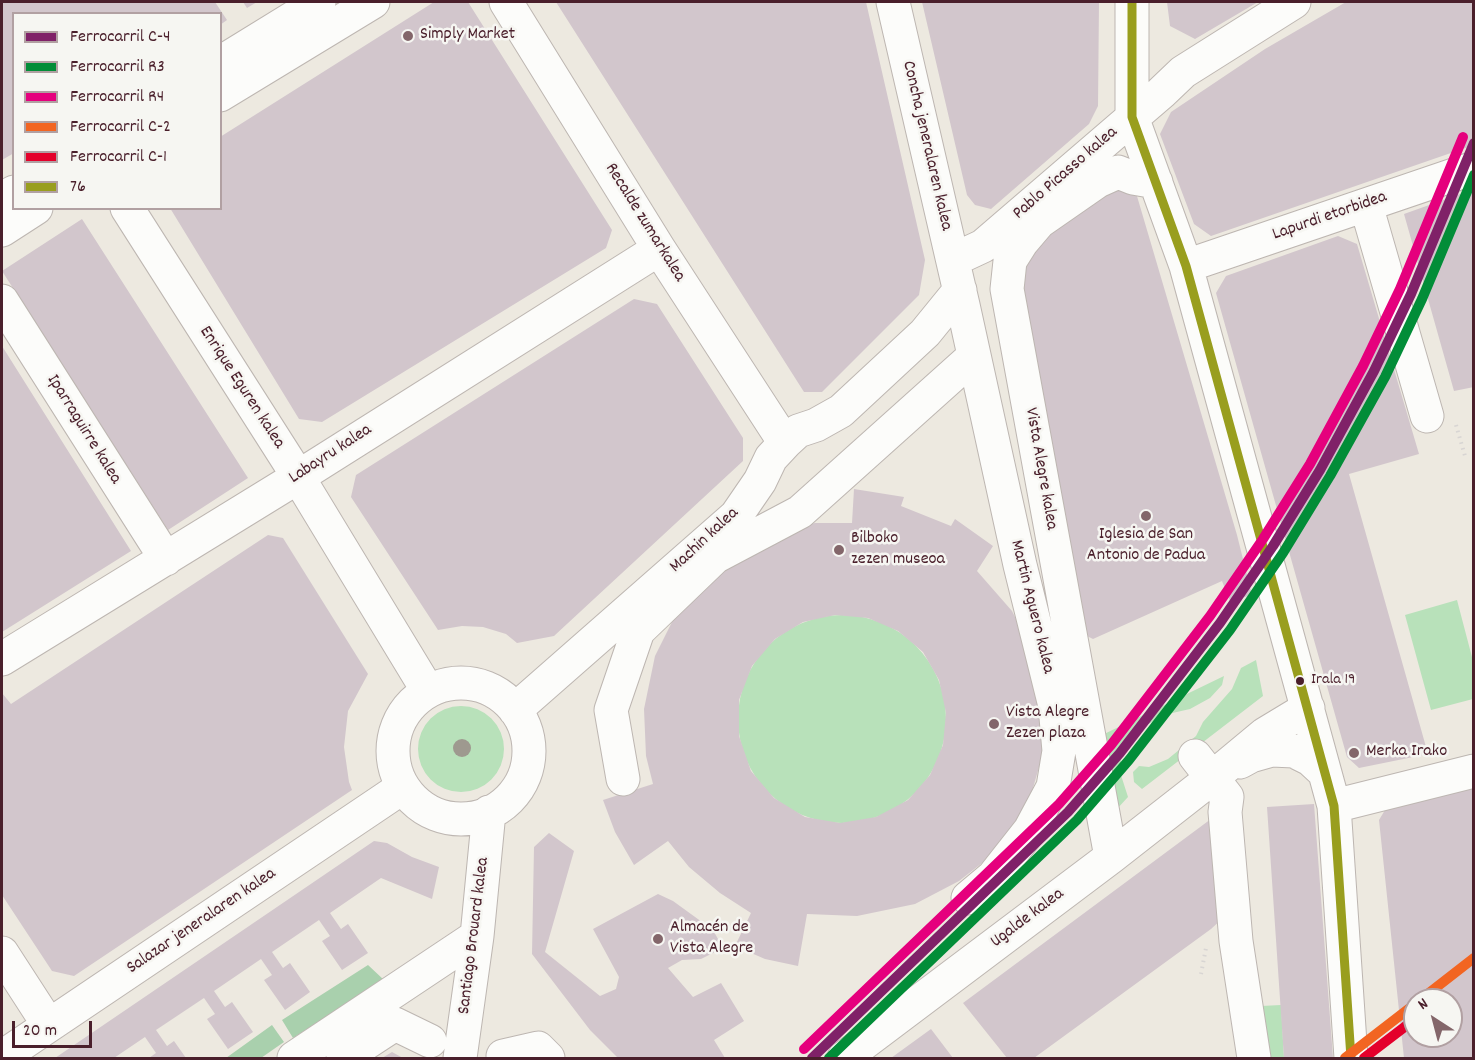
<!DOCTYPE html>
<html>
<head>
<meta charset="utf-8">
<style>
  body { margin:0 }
  #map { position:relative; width:1475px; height:1060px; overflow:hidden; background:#ede9e0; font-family:Dekko,sans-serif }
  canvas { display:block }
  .frame { position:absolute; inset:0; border:3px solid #4a1f2b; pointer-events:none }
  .legend { position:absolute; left:12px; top:12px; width:210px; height:198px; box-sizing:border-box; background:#f6f6f2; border:2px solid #b1a0a2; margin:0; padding:8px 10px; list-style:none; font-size:18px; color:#4a1f2b }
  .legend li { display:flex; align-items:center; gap:12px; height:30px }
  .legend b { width:30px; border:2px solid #b1a0a2 }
  .north { position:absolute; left:1403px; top:988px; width:60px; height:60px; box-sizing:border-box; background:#f6f6f2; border:2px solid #b1a0a2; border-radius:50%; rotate:324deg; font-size:16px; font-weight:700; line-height:24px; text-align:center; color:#4a1f2b }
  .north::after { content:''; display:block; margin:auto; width:21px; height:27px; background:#83666a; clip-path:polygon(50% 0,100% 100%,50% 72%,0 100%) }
  .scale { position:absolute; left:12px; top:1021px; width:80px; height:27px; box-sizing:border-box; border:3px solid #4a1f2b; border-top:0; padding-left:8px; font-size:18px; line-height:21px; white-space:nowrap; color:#4a1f2b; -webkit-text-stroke:4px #f6f6f2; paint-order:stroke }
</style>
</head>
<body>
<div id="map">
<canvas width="1475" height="1060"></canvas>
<div class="frame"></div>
<ul class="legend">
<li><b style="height:8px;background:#802168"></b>Ferrocarril C-4</li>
<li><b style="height:8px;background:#028d38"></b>Ferrocarril R3</li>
<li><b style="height:8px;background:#e5007d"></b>Ferrocarril R4</li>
<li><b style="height:8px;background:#f26522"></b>Ferrocarril C-2</li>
<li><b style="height:8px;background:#e4002b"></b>Ferrocarril C-1</li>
<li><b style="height:8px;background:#999e1e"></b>76</li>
</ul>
<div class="north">N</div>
<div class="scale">20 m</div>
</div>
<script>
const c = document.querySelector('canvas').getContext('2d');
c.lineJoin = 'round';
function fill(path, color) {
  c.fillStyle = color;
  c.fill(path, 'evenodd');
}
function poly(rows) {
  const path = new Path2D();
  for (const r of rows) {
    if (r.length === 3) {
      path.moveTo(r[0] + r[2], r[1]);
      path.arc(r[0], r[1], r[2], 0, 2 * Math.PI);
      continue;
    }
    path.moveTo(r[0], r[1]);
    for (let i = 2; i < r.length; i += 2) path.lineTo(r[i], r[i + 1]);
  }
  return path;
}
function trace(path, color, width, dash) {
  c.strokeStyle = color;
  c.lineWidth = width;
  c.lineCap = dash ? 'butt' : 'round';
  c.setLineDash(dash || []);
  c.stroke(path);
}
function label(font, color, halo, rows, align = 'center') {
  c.font = font + ' Dekko,sans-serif';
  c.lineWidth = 5;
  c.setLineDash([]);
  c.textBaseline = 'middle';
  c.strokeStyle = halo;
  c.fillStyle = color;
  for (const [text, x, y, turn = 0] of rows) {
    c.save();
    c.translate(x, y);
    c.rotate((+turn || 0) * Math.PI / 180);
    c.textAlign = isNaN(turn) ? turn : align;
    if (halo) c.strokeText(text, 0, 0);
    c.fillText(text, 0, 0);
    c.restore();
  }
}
const green = poly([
  [1457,600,1473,661,1473,699,1431,710,1405,615],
  [842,719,104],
  [1256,660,1263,696,1142,789,1134,782,1133,772,1139,766,1149,767,1168,759,1196,736,1203,722,1232,689,1241,668],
  [1224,676,1222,685,1210,698,1190,709,1168,714,1133,732,1122,752,1120,772,1128,797,1116,810,1100,736],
  [461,749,43],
  [1281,1005,1284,1058,1265,1058,1261,1006]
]);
const forest = poly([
  [368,965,384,980,293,1038,282,1020],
  [272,1025,284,1042,261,1058,226,1058]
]);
const building = poly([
  [2,2,215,2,227,20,220,25,220,14,14,14,14,153,2,160],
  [243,2,257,2,247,8],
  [434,2,468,2,612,230,606,248,322,422,299,419,170,208,220,208,220,137],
  [556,2,866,2,925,260,919,295,822,392,804,392],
  [922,2,1099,2,1098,106,1089,124,991,209,975,205,967,195],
  [1167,2,1258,2,1195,39,1170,26],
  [1346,2,1474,2,1474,145,1211,236,1194,224,1160,134,1171,112,1265,49],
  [1118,181,1134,186,1237,535,1252,595,1230,601,1222,581,1093,639,1081,633,1019,296,1030,244],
  [1474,189,1474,387,1454,391,1404,214],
  [82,219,248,478,168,530,2,271],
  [1338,236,1357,244,1419,454,1349,474,1428,754,1359,768,1347,757,1216,293,1226,276],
  [634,299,657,304,743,438,743,461,554,636,517,643,506,634,483,627,462,626,438,630,351,497,356,475],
  [2,346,131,551,2,632],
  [854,489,904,497,901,506,951,526,955,519,993,546,977,571,1012,611,1032,651,1044,703,1043,753,1029,802,1000,849,959,881,915,904,857,916,807,914,798,966,765,959,735,946,751,913,720,893,689,867,668,841,634,865,615,832,603,800,653,784,646,756,644,709,655,656,680,606,720,565,773,534,815,523,852,523],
  [835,615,868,618,898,631,923,652,939,680,946,713,943,745,930,775,908,800,876,817,840,823,805,817,774,798,751,771,739,736,739,700,752,666,775,639,803,622],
  [268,535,283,538,368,674,348,711,344,747,349,782,352,790,74,976,52,971,2,895,2,693,11,704],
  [1474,787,1474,1058,1404,1058,1379,820,1385,810],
  [1415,1000,1451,1000,1451,1036,1415,1036],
  [1314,804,1333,1058,1284,1058,1267,807],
  [1215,816,1224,917,1211,929,1034,1058,1007,1058,963,1003],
  [549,833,574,851,545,952,600,996,616,989,619,977,593,929,658,894,673,901,713,930,723,948,701,959,682,960,668,968,693,997,721,983,744,1021,714,1040,725,1058,618,1058,590,1030,532,954,534,847],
  [374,841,387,843,412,857,439,867,432,899,381,878,330,913,341,929,348,924,368,953,342,970,322,941,330,936,319,920,272,952,283,968,290,963,310,992,285,1010,264,980,272,975,261,959,214,991,225,1007,232,1002,253,1032,228,1049,207,1019,215,1014,204,998,156,1030,167,1046,174,1041,186,1058,149,1058,156,1053,145,1037,114,1058,55,1058],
  [931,1029,953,1058,891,1058],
  [392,1052,403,1058,382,1058]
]);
const path = poly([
  [1456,425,1465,456],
  [1201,974,1206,948]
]);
const minor = poly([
  [506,2,659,249,785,443],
  [893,2,963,305,1020,565,1055,706,1059,751,1053,787,1030,830,993,877,968,898],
  [1132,2,1132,117,1186,266,1334,806,1351,1058],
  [1366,205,1427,416],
  [127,208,289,462,428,691],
  [953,260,983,246,1161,93,1183,72,1294,2],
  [1186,266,1474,168],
  [2,301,166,559],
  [2,659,298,477,659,249],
  [461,751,68],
  [515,710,736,516,760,481,771,458,785,443,798,431,816,425,841,411,925,333,960,290],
  [1195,756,1227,797,1225,812,1236,941,1254,1058],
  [1240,762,1251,756,1272,750,1294,751,1310,759,1324,772],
  [623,779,611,710,638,631,715,557,800,512,974,356],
  [1334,806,1474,771],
  [1111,857,1007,289,1010,261,1022,242,1039,222,1098,181,1118,172,1133,178,1156,182],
  [2,953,48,1024],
  [503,1056,538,1048,548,1058],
  [2,1057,403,787],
  [294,1058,477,936],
  [343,1058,395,1024,430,1041],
  [460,1058,477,936,489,812],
  [844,1058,1111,857,1212,778,1265,734,1308,708]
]);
const major = poly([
  [220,63,319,2],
  [220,95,373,2],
  [2,199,14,192],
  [2,230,36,208]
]);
const bus1 = poly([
  [1132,2,1132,117,1186,266,1334,806,1351,1058]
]);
const rail1 = poly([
  [812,1058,1068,812,1120,753,1220,623,1273,546,1320,470,1374,371,1411,294,1474,143]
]);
const rail2 = poly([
  [829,1058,1077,820,1129,760,1230,630,1283,553,1330,476,1385,377,1422,299,1474,175]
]);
const rail3 = poly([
  [804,1049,1059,804,1111,745,1210,616,1263,539,1310,464,1363,366,1400,289,1463,137]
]);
const rail4 = poly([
  [1420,1000,1474,958],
  [1345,1058,1415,1004]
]);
const rail5 = poly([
  [1364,1058,1415,1019]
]);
const trees = [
  [462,748]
];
const markers = [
  [408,36,6,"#83666a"],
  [1146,516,6,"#83666a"],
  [839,550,6,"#83666a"],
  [1300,681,5,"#4a1f2b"],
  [994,724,6,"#83666a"],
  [1354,753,6,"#83666a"],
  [658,939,6,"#83666a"]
];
const busNames = [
  ["Irala 19",1311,681]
];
const poiNames = [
  ["Simply Market",420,36],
  ["Iglesia de San",1146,536,"center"],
  ["Antonio de Padua",1146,557,"center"],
  ["Bilboko",851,540],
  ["zezen museoa",851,561],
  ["Vista Alegre",1006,714],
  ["Zezen plaza",1006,735],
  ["Merka Irako",1366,753],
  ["Almacén de",670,929],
  ["Vista Alegre",670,950]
];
const streetNames = [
  ["Concha jeneralaren kalea",926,146,77],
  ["Pablo Picasso kalea",1066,174,-41],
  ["Lapurdi etorbidea",1330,217,-19],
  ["Recalde zumarkalea",644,223,58],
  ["Enrique Eguren kalea",241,388,57],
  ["Iparraguirre kalea",83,430,58],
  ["Labayru kalea",331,455,-33],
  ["Vista Alegre kalea",1040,469,80],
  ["Machin kalea",705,541,-43],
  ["Martin Aguero kalea",1031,607,76],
  ["Ugalde kalea",1028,919,-37],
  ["Salazar jeneralaren kalea",202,922,-34],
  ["Santiago Brouard kalea",475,936,-83]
];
fill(green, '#b8e1ba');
fill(forest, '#a9d0ad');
fill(building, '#d2c6cc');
trace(minor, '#bdb6b1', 35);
trace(major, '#bdb6b1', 35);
trace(path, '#d8d5d3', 4, [1.5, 4.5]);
trace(minor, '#fcfcfa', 33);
trace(major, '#fcfcfa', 33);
trace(bus1, '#999e1e', 9);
trace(rail1, '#802168', 10);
trace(rail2, '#028d38', 10);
trace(rail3, '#e5007d', 10);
trace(rail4, '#f26522', 10);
trace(rail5, '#e4002b', 10);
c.fillStyle = '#9e998f';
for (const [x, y] of trees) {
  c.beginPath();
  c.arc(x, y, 9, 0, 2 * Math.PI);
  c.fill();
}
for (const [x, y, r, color] of markers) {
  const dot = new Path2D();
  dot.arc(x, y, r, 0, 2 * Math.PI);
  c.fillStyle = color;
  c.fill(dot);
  trace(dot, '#f6f6f2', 2);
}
label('16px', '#4a1f2b', '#f6f6f2', busNames, 'left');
label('18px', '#4a1f2b', '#f6f6f2', poiNames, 'left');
label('18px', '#4a1f2b', '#f6f6f2', streetNames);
</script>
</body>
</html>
